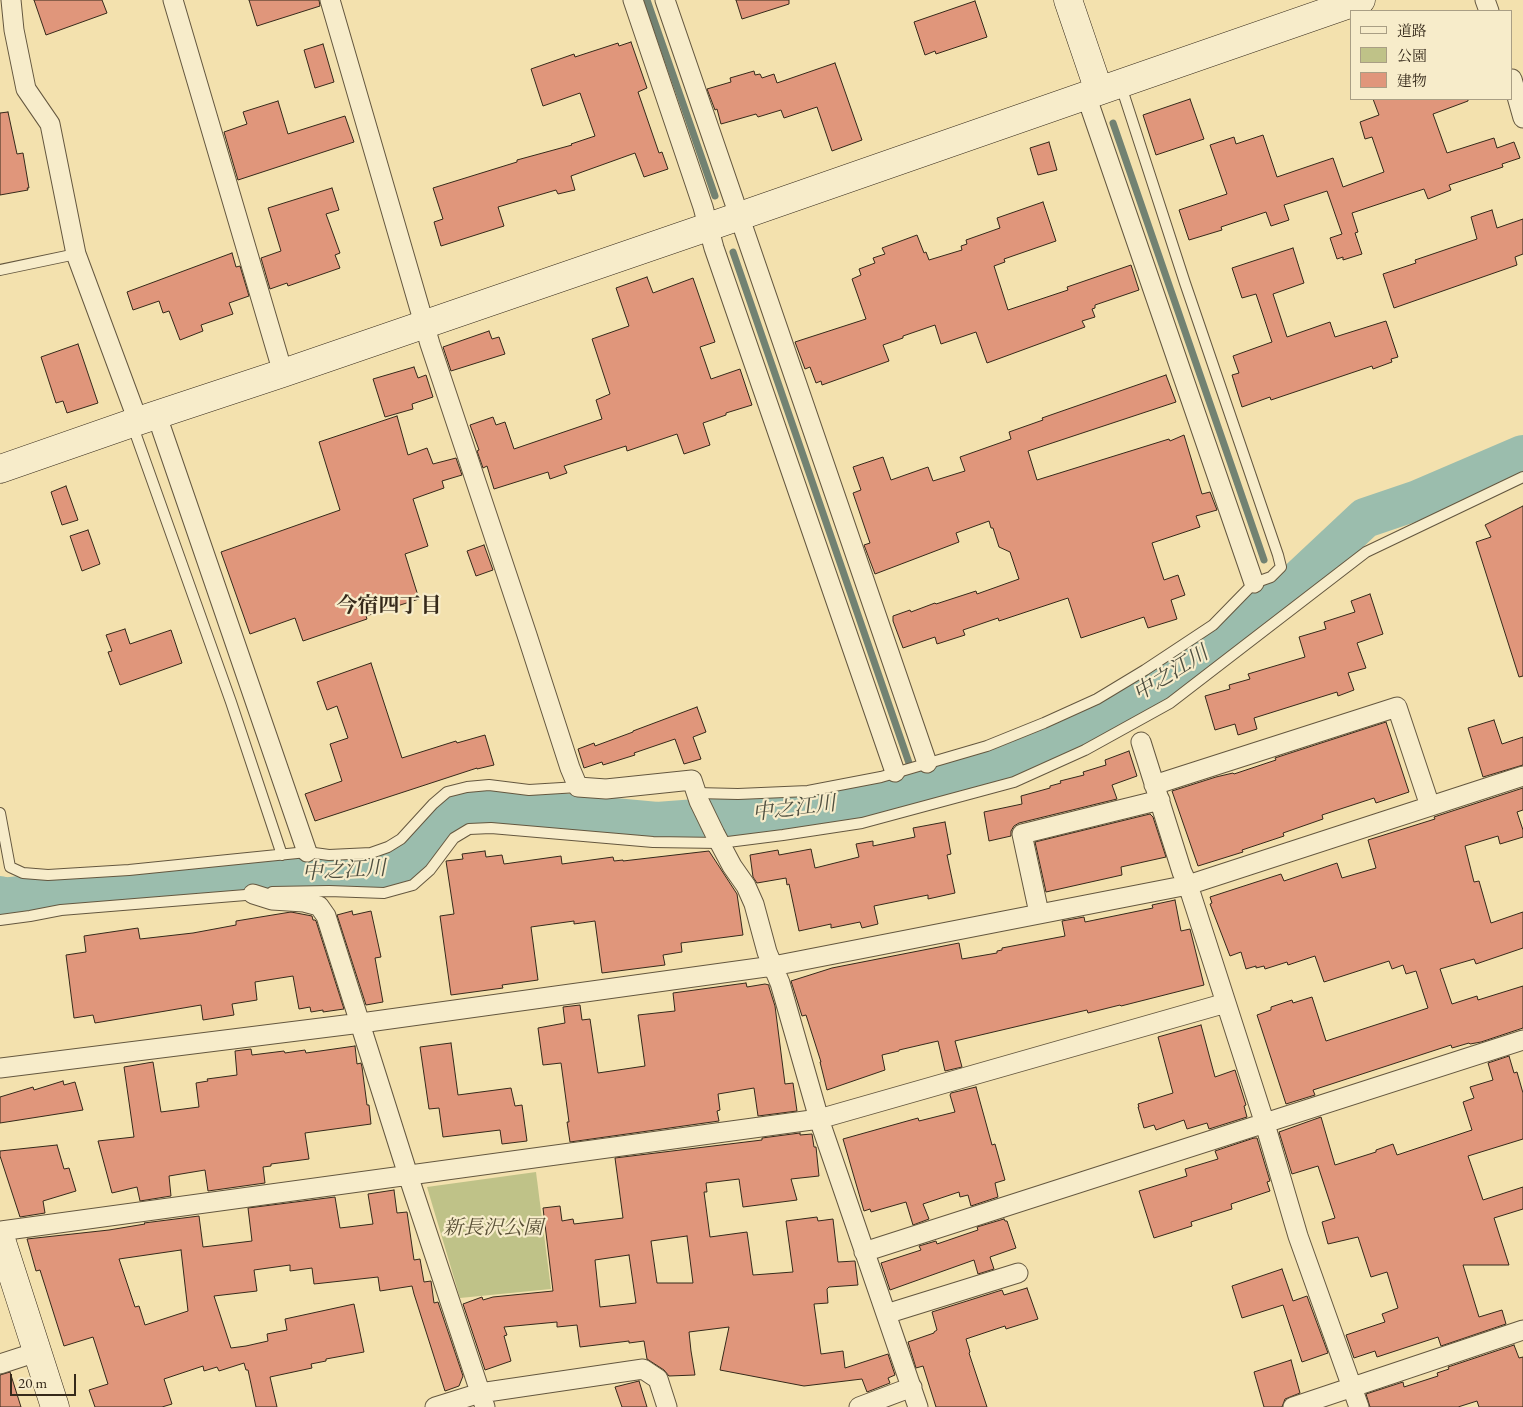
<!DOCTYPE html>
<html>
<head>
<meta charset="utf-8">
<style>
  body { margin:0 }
  #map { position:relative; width:1523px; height:1407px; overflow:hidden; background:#f3e1ae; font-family:"EB Garamond","Noto Serif JP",serif }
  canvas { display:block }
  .legend { position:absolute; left:1350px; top:10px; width:162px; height:90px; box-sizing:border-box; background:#f7ecca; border:1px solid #a99e84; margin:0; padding:6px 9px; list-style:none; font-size:15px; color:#35291a }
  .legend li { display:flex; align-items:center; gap:10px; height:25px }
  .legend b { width:25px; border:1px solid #a99e84 }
  .scale { position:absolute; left:10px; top:1374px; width:66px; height:22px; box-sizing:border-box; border:2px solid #35291a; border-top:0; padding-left:6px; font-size:15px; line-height:18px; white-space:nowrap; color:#35291a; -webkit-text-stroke:4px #f7ecca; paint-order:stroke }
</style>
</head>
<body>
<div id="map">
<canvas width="1523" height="1407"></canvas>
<ul class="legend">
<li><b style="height:6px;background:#f7ecca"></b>道路</li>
<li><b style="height:14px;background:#bfc288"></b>公園</li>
<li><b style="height:14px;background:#e0967b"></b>建物</li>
</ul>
<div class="scale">20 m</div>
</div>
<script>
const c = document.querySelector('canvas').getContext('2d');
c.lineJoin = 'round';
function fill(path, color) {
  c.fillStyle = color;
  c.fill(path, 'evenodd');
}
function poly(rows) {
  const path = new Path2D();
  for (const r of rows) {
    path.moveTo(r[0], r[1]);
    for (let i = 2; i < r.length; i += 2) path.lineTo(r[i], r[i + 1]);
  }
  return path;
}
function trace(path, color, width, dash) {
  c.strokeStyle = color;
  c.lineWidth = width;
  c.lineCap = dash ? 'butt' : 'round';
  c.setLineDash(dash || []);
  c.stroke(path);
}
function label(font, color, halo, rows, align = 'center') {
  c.font = font + ' "EB Garamond","Noto Serif JP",serif';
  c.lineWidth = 4.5;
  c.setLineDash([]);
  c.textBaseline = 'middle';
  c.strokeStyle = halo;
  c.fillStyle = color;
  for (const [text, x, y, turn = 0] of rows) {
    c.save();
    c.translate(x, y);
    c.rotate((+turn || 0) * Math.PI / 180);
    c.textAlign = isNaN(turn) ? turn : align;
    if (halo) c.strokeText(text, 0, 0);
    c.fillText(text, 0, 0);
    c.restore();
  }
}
const green = poly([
  [536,1172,551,1289,460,1298,427,1187]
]);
const stream = poly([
  [647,0,715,196],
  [1113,123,1264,560],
  [733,252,909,763],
  [1276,594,1277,598]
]);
const river = poly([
  [0,896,2,898,58,892,81,892,294,874,375,874,402,867,422,849,442,819,456,808,477,803,560,813,657,822,817,810,987,767,1045,745,1178,675,1286,592,1365,518,1418,500,1523,455]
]);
const building = poly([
  [34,0,102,0,107,13,46,35,34,0],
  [249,0,319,0,320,6,257,26,249,0],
  [736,0,789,0,789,4,742,19,736,0],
  [975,1,987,37,936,54,935,51,925,55,914,22,975,1],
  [631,42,647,88,638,92,659,153,662,152,668,169,644,177,635,153,571,176,575,190,558,194,556,190,498,207,504,226,441,246,434,222,443,219,433,188,517,162,517,160,572,145,571,144,595,136,580,93,543,106,531,69,574,54,575,57,618,43,619,46,631,42],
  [323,44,334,82,315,88,304,50,323,44],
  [835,63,862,140,832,151,817,107,784,118,781,110,758,117,756,114,721,124,717,109,715,110,707,89,731,82,730,78,754,71,755,75,760,74,762,78,774,74,777,83,835,63],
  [1190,99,1204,139,1156,155,1143,115,1190,99],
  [1373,99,1468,99,1468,101,1433,114,1447,153,1494,138,1497,148,1514,142,1520,158,1502,164,1503,167,1449,185,1451,190,1428,199,1424,189,1352,213,1358,232,1355,233,1362,254,1343,260,1343,257,1337,259,1330,238,1342,234,1327,191,1284,205,1289,220,1271,226,1266,212,1221,227,1222,230,1189,240,1179,210,1227,194,1210,145,1234,137,1236,144,1263,135,1277,177,1333,158,1343,187,1384,172,1372,137,1365,139,1360,122,1379,115,1373,99],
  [278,101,288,134,345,116,354,142,238,180,224,132,247,124,243,112,278,101],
  [8,112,17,154,23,153,29,188,27,188,28,190,0,195,0,113,8,112],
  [1049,142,1057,170,1038,175,1030,148,1049,142],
  [332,188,339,210,326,214,340,253,335,255,340,268,288,286,287,283,270,289,261,258,281,251,268,208,332,188],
  [1043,202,1056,241,1004,259,1005,262,994,266,1008,310,1068,290,1067,287,1131,265,1139,290,1095,305,1095,308,1092,309,1095,317,1082,321,1085,327,987,363,976,332,941,344,935,325,903,336,903,338,883,345,889,361,822,385,821,381,816,383,810,367,805,369,795,342,866,319,852,279,861,275,859,269,875,263,873,258,885,254,882,248,917,235,924,253,926,252,929,260,962,250,961,246,967,244,966,240,1000,228,997,218,1043,202],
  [1492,210,1497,228,1523,219,1523,254,1515,257,1517,265,1394,308,1383,274,1416,263,1415,260,1477,239,1471,217,1492,210],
  [1293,248,1304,283,1273,294,1287,337,1330,322,1335,337,1386,321,1398,357,1391,359,1392,362,1373,369,1372,366,1271,400,1270,397,1242,407,1232,375,1239,373,1233,356,1272,342,1256,294,1242,298,1232,268,1293,248],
  [232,253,236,267,240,266,249,296,229,303,233,314,201,325,203,331,180,340,169,311,163,313,159,301,133,310,127,292,232,253],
  [647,277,653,293,693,278,715,342,700,347,711,379,740,369,752,405,726,413,726,415,703,423,710,445,684,454,677,434,627,451,626,446,564,466,567,473,550,479,548,472,494,489,487,466,483,468,477,451,479,450,470,425,493,417,496,425,505,422,514,449,602,419,596,400,610,394,592,339,629,326,616,288,647,277],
  [489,331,492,339,499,337,505,354,451,371,443,347,489,331],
  [78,344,98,403,67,413,63,401,56,403,41,357,78,344],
  [414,367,418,378,426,375,433,397,412,404,413,409,385,417,373,379,414,367],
  [1166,375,1176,402,1028,451,1037,480,1169,439,1170,441,1184,435,1202,494,1210,492,1217,510,1196,516,1200,527,1152,543,1164,580,1178,575,1181,584,1185,595,1171,600,1177,619,1148,628,1144,617,1081,638,1068,598,999,621,998,618,963,630,965,635,937,644,935,637,903,648,893,621,893,616,910,610,911,612,935,603,936,604,976,591,977,594,1019,579,1010,552,999,547,993,528,991,528,989,521,956,533,959,542,875,574,864,545,870,543,853,493,861,490,853,467,883,457,891,480,928,467,933,481,965,471,960,457,1011,439,1009,432,1043,420,1042,418,1166,375],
  [397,416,408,455,427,448,433,464,456,458,462,475,442,481,444,488,413,499,428,546,405,554,419,599,366,616,367,619,303,641,295,618,250,634,221,552,340,510,319,442,397,416],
  [66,486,78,520,62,525,51,492,66,486],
  [1523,506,1523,676,1519,677,1476,542,1491,537,1485,525,1523,506],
  [88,530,100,564,82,571,70,536,88,530],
  [484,545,493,570,476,576,467,551,484,545],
  [1370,594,1383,634,1357,643,1366,668,1348,673,1354,690,1338,696,1337,692,1254,718,1257,729,1238,735,1235,724,1215,730,1205,696,1230,689,1229,685,1250,679,1248,674,1305,657,1299,637,1326,629,1324,622,1355,612,1351,601,1370,594],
  [125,629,130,644,171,630,182,663,120,685,108,652,112,651,106,635,125,629],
  [371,663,402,758,456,741,457,743,485,735,494,765,477,769,477,768,315,821,305,794,342,781,330,744,348,738,337,706,327,710,317,682,371,663],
  [697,707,706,732,693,737,701,759,684,764,675,739,634,753,635,755,603,765,602,762,584,768,578,749,594,743,595,746,633,732,633,731,697,707],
  [1494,720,1502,744,1523,737,1523,765,1483,777,1468,728,1494,720],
  [1386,722,1409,792,1376,803,1374,798,1322,815,1323,819,1283,833,1284,836,1242,850,1243,852,1198,866,1172,791,1216,777,1233,773,1234,774,1276,760,1275,758,1386,722],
  [1129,751,1137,776,1112,785,1117,799,1019,823,1014,826,1011,831,1011,836,989,841,984,812,1022,804,1021,796,1050,788,1050,786,1061,783,1060,781,1084,775,1083,772,1106,765,1105,760,1129,751],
  [1523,788,1523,810,1517,812,1523,830,1523,837,1500,844,1498,836,1465,846,1474,882,1479,881,1491,923,1523,912,1523,948,1476,964,1474,959,1440,969,1452,1004,1477,996,1478,1000,1523,986,1523,1028,1481,1042,1470,1044,1469,1043,1452,1048,1451,1045,1313,1090,1315,1095,1286,1104,1257,1015,1271,1010,1271,1007,1292,1000,1293,1003,1312,997,1326,1041,1428,1008,1416,971,1406,974,1403,965,1392,969,1389,961,1324,982,1315,956,1288,965,1287,962,1265,969,1264,966,1256,968,1256,966,1246,969,1241,952,1230,956,1210,904,1212,903,1210,897,1281,874,1284,881,1337,863,1342,878,1376,868,1368,840,1435,819,1434,817,1523,788],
  [1150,814,1153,817,1166,857,1121,867,1122,875,1046,892,1035,842,1150,814],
  [945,822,951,854,947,855,955,893,928,899,928,895,874,906,878,924,862,928,860,922,831,928,831,924,799,931,789,884,787,885,786,878,757,883,753,877,750,855,778,850,779,855,811,849,815,868,859,857,856,844,873,841,873,846,915,837,913,828,945,822],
  [485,851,486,857,502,855,504,864,561,856,562,864,613,857,614,861,623,860,623,861,709,851,737,894,743,935,681,943,682,952,663,955,665,965,602,973,595,921,574,924,574,921,531,927,538,980,502,985,503,988,451,995,440,916,454,914,446,861,463,859,462,854,485,851],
  [1175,900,1181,931,1190,929,1204,985,1121,1006,1120,1005,1088,1013,1087,1010,955,1041,962,1067,945,1071,938,1041,899,1050,899,1051,882,1055,885,1070,827,1090,820,1062,821,1062,806,1015,802,1016,791,981,832,968,959,943,962,959,997,953,997,951,1002,950,1002,948,1065,936,1062,921,1084,917,1085,922,1153,908,1152,905,1175,900],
  [352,911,353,915,371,911,381,957,375,958,383,1002,366,1005,337,915,352,911],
  [291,912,312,916,313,920,315,920,316,921,344,1009,323,1012,323,1010,311,1012,310,1007,299,1009,293,976,255,982,257,1000,232,1004,234,1015,203,1020,201,1005,95,1023,93,1015,74,1018,66,955,86,952,84,936,138,928,140,939,193,933,236,925,236,921,291,912],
  [746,983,747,987,765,984,769,985,769,987,775,1006,785,1084,793,1083,797,1111,758,1116,754,1088,718,1094,720,1110,717,1111,719,1121,570,1142,567,1122,569,1122,561,1063,543,1065,538,1028,565,1023,563,1007,580,1005,582,1020,590,1019,598,1073,645,1066,638,1015,675,1011,673,993,746,983],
  [1201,1025,1215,1077,1235,1070,1246,1105,1244,1106,1247,1117,1209,1129,1207,1123,1187,1129,1184,1120,1156,1130,1154,1125,1144,1128,1138,1107,1139,1107,1138,1104,1173,1093,1158,1037,1201,1025],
  [451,1043,458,1095,511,1088,515,1106,522,1105,527,1141,502,1144,500,1130,443,1137,439,1108,429,1109,420,1047,451,1043],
  [355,1046,357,1064,361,1063,362,1067,367,1105,369,1105,371,1124,305,1133,309,1159,271,1164,271,1166,263,1167,265,1183,208,1191,205,1170,169,1176,171,1196,140,1201,137,1187,112,1193,98,1141,134,1137,124,1067,153,1062,161,1112,199,1107,196,1083,208,1081,207,1079,237,1075,235,1051,251,1049,252,1055,284,1051,285,1053,305,1050,306,1053,355,1046],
  [1509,1056,1514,1073,1517,1072,1523,1093,1523,1139,1468,1156,1483,1200,1523,1187,1523,1209,1494,1218,1509,1265,1463,1265,1479,1317,1502,1310,1506,1324,1441,1346,1438,1337,1377,1357,1375,1351,1354,1358,1346,1335,1385,1322,1382,1314,1398,1308,1387,1272,1371,1277,1358,1237,1328,1244,1322,1222,1335,1218,1318,1166,1292,1174,1279,1132,1321,1117,1335,1165,1376,1152,1376,1150,1393,1144,1397,1155,1472,1130,1463,1102,1474,1098,1470,1087,1493,1080,1488,1063,1509,1056],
  [63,1081,64,1085,75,1082,83,1110,0,1123,0,1097,33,1087,34,1090,63,1081],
  [976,1087,992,1145,995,1144,1005,1180,995,1183,998,1197,971,1206,968,1195,960,1197,959,1192,923,1204,929,1219,913,1225,906,1202,871,1212,870,1209,864,1211,843,1139,918,1118,919,1121,955,1112,950,1095,951,1093,976,1087],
  [800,1133,800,1135,812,1134,814,1147,816,1147,819,1176,791,1179,797,1200,743,1207,739,1179,706,1183,707,1192,704,1192,710,1237,747,1232,753,1275,793,1272,786,1221,817,1217,818,1221,833,1219,838,1262,855,1261,858,1285,829,1287,827,1289,828,1303,814,1304,821,1354,843,1351,845,1368,888,1354,895,1375,888,1378,890,1383,867,1392,862,1379,804,1386,720,1370,729,1327,689,1332,691,1351,695,1375,669,1376,664,1370,647,1359,644,1341,629,1343,629,1341,580,1347,577,1325,557,1327,557,1322,504,1327,507,1335,504,1336,511,1361,485,1370,463,1304,482,1297,483,1300,493,1297,553,1291,543,1208,560,1206,562,1221,573,1219,574,1224,623,1218,615,1158,762,1140,762,1138,800,1133],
  [687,1236,693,1283,657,1283,651,1241,687,1236],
  [629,1255,636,1303,600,1307,595,1260,629,1255],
  [1254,1138,1257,1138,1270,1181,1267,1182,1270,1191,1231,1204,1232,1209,1191,1222,1192,1226,1154,1238,1139,1191,1187,1176,1185,1169,1218,1159,1215,1151,1254,1138],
  [57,1145,64,1169,69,1168,76,1191,43,1201,45,1213,20,1217,0,1156,0,1151,57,1145],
  [394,1190,397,1213,407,1212,414,1260,420,1259,424,1282,431,1281,434,1303,438,1302,463,1376,459,1386,445,1391,414,1294,412,1286,380,1291,378,1277,314,1284,312,1268,290,1271,290,1265,254,1270,257,1291,214,1296,231,1348,246,1346,268,1341,267,1334,287,1330,285,1319,354,1304,364,1352,326,1359,326,1361,311,1364,312,1368,270,1377,277,1407,256,1407,248,1370,246,1370,244,1363,219,1371,217,1367,204,1371,203,1366,164,1379,172,1404,162,1407,95,1407,89,1390,108,1384,93,1337,64,1346,40,1270,36,1271,27,1239,109,1230,145,1224,144,1223,199,1216,203,1247,252,1241,248,1208,335,1197,340,1228,373,1224,368,1194,394,1190],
  [181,1250,188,1311,145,1325,139,1306,135,1307,119,1259,181,1250],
  [1004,1219,1005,1221,1007,1221,1016,1248,990,1257,994,1269,978,1274,974,1260,890,1290,881,1263,921,1250,919,1246,936,1241,937,1244,978,1230,977,1227,1004,1219],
  [1282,1269,1293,1301,1307,1296,1328,1353,1302,1362,1283,1305,1242,1318,1232,1286,1282,1269],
  [1027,1288,1038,1319,1006,1329,1005,1326,966,1339,970,1352,969,1353,987,1407,936,1407,923,1366,916,1368,908,1342,934,1333,934,1332,937,1330,932,1312,1002,1290,1004,1295,1027,1288],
  [1514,1345,1519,1358,1523,1357,1523,1407,1479,1407,1477,1401,1458,1407,1370,1407,1366,1394,1403,1382,1404,1387,1438,1376,1437,1373,1449,1369,1448,1367,1514,1345],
  [1291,1360,1300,1393,1285,1399,1282,1407,1264,1407,1254,1372,1291,1360],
  [10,1372,21,1407,0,1407,0,1375,10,1372],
  [639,1381,647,1407,622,1407,615,1387,639,1381]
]);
const lane = poly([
  [0,270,76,254],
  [132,424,231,702,282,855],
  [696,793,738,794,808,791,881,777,987,746,1044,723,1097,699,1145,670,1213,625,1254,583,1271,577,1281,567,1278,555,1185,283,1121,86],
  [0,813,10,867,23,873,48,875,129,870,307,852,329,855,371,853,388,847,401,839,433,804,447,792,467,787,489,785,529,790,578,787],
  [272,892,329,891,384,893,413,885,430,870,454,838,469,829,491,828,653,842,720,843,783,835,862,823,1014,782,1085,750,1170,703,1366,552,1523,477],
  [0,920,30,916,61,910,258,894]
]);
const street = poly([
  [11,0,14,30,26,89,50,124,76,254,138,421],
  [173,0,283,373],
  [330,0,430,344,527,635,570,768,578,787,606,789,692,780,699,801,715,834,732,866,746,886,754,904,767,952,780,983,819,1119,918,1407],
  [633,0,703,207,714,248,895,772],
  [665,0,927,763],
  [1485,0,1489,11],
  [1512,79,1523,118],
  [1086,95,1254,583],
  [157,416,307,852],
  [1141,742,1182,872,1188,885,1265,1124,1298,1236,1359,1407],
  [1154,785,1397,707,1430,806],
  [253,894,272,900,304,902,319,906,326,916,408,1175,485,1407],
  [1039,913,1022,834,1160,800],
  [0,1068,361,1023,773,966,1188,885,1523,776],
  [0,1231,819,1119,1226,1003],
  [864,1252,1523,1040],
  [886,1314,1018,1273],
  [0,1364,37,1352],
  [435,1407,480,1393,643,1369,658,1379,667,1407],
  [859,1407,912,1387],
  [1293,1407,1523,1330]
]);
const secondary = poly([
  [1068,0,1099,91,1361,0],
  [0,469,138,421,283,373,740,216,1099,91],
  [0,1236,55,1407]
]);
const parkNames = [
  ["新長沢公園",493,1229]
];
const neighbourhoodNames = [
  ["今宿四丁目",389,606]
];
const waterNames = [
  ["中之江川",1171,674,-32],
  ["中之江川",794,809,-7],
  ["中之江川",344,871,-3]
];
fill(green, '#bfc288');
trace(stream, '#728272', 7);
trace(river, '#9bbdad', 40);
fill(building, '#e0967b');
trace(building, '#35291a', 1);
trace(lane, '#64573f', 12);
trace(street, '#64573f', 21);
trace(secondary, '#35291a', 29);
trace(lane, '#f7ecca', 10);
trace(street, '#f7ecca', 19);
trace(secondary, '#f7ecca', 28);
label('italic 20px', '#584f36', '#f7ecca', parkNames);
label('bold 21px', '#35291a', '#f7ecca', neighbourhoodNames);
label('italic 21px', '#4e4e3f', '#f7ecca', waterNames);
</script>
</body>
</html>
